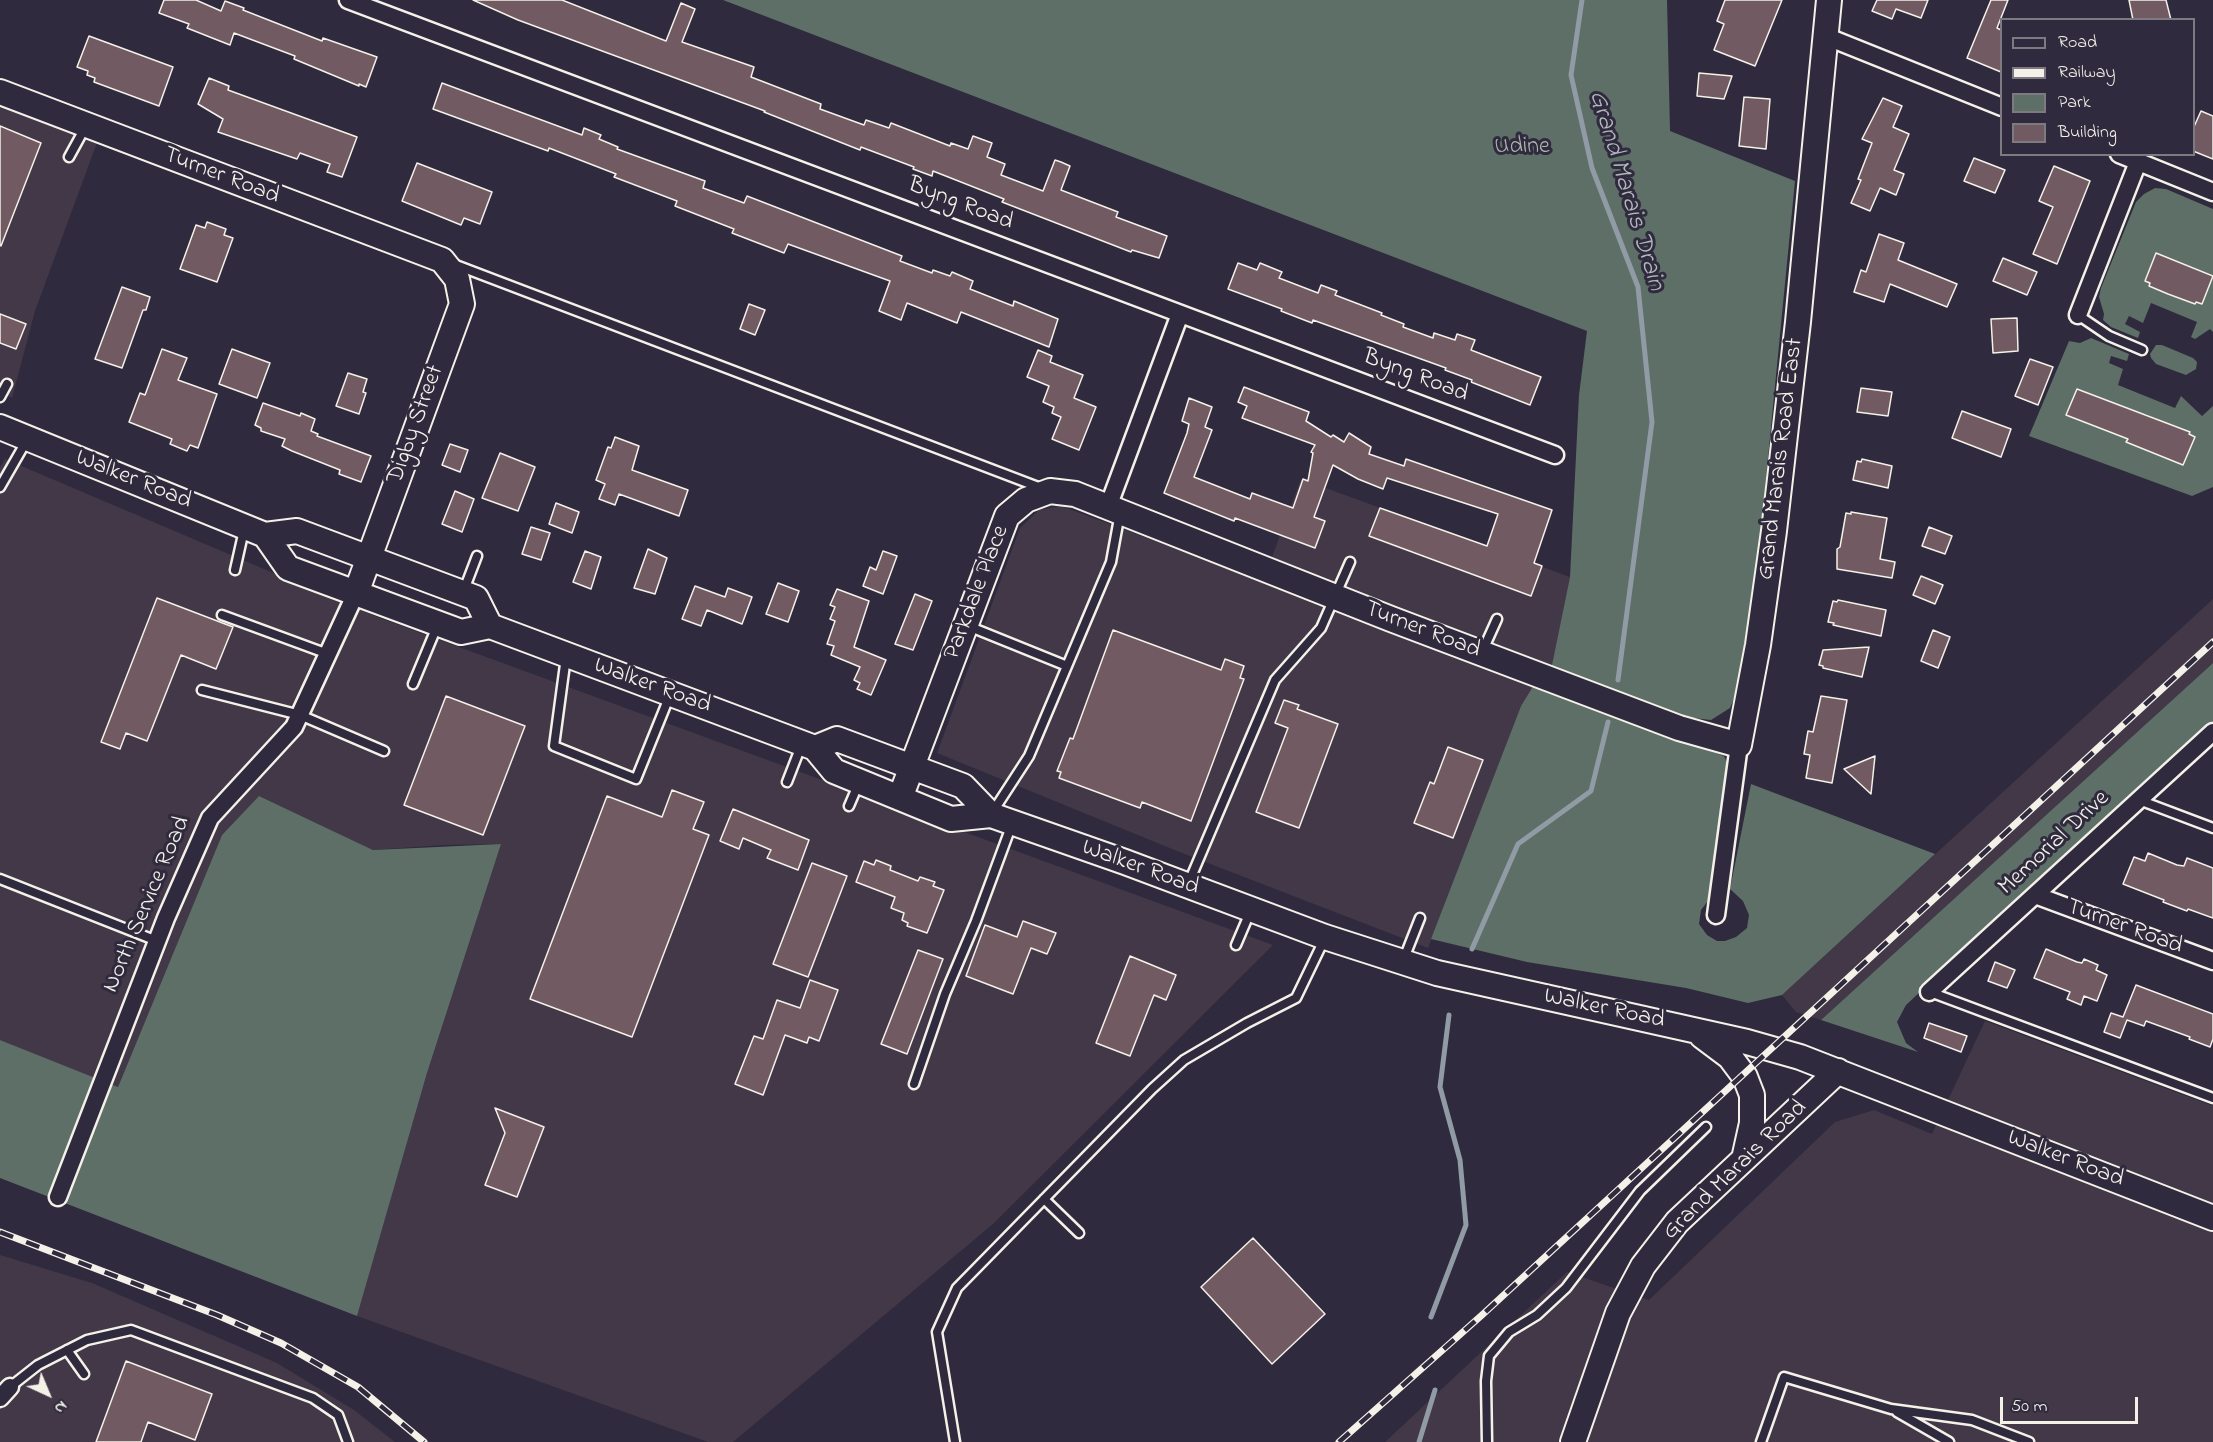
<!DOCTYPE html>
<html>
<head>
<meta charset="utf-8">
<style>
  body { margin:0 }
  #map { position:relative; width:2213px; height:1442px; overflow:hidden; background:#2f2a3d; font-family:"Indie Flower",sans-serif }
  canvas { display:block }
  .legend { position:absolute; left:2000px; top:18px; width:195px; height:138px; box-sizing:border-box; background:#2f2a3d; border:2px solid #7e7a81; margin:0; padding:8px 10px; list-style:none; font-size:18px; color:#f4f1e8 }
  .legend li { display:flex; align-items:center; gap:12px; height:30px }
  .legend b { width:30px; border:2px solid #7e7a81 }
  .north { position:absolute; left:18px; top:1364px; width:60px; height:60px; -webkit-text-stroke:4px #2f2a3d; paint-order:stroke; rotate:136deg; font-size:16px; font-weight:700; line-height:24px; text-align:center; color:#f4f1e8 }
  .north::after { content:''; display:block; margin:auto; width:21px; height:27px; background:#f4f1e8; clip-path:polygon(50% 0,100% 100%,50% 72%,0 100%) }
  .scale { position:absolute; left:2000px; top:1397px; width:138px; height:27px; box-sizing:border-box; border:3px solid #f4f1e8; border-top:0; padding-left:8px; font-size:18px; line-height:21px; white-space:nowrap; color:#f4f1e8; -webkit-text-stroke:4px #2f2a3d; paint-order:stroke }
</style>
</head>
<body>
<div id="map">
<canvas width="2213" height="1442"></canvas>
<ul class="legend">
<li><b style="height:8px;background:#2f2a3d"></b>Road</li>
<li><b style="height:8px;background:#f4f1e8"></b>Railway</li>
<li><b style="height:16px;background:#5e6f67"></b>Park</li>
<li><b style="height:16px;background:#715a61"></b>Building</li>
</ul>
<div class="north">N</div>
<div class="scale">50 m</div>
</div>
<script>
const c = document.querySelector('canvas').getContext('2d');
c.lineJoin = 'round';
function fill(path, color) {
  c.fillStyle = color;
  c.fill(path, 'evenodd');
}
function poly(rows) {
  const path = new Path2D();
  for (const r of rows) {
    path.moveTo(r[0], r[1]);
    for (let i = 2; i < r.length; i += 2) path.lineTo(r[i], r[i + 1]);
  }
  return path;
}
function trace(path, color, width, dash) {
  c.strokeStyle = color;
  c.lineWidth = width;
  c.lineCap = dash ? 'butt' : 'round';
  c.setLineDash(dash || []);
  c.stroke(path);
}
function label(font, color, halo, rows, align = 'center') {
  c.font = font + ' "Indie Flower",sans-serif';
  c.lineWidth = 6;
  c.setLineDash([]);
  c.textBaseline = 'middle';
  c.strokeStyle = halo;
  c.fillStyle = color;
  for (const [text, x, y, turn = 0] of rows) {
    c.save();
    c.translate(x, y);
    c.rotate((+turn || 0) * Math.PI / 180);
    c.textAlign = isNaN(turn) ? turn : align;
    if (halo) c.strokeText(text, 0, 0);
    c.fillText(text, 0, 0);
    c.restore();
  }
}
const built = poly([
  [0,102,98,140,35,311,12,398,0,391],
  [5,459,377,617,1273,945,993,1224,733,1442,708,1442,357,1316,427,1073,501,844,443,845,373,850,259,796,222,835,118,1087,0,1040,0,467],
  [1301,479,1570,577,1553,663,1551,670,1521,706,1428,948,1182,853,937,753,1020,528,1039,510,1061,506,1263,581],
  [2213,599,2213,663,1821,1020,1796,1012,1782,995],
  [1985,1021,2213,1106,2213,1442,1385,1442,1567,1272,1649,1300,1835,1122,1874,1110,1932,1134],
  [0,1255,92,1283,277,1363,354,1410,395,1442,0,1442]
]);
const green = poly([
  [723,0,1667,0,1670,131,1795,181,1755,591,1740,685,1730,708,1711,720,1684,717,1551,670,1570,577,1579,395,1587,331],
  [2155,188,2166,189,2213,209,2213,276,2156,253,2145,281,2176,296,2194,304,2196,302,2202,304,2213,276,2213,332,2210,329,2195,339,2191,337,2197,322,2151,303,2143,323,2129,316,2125,324,2140,332,2138,338,2111,327,2103,320,2104,314,2099,297,2101,288,2136,202,2144,194],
  [2091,338,2129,354,2127,361,2111,356,2109,363,2123,369,2118,385,2175,408,2181,396,2202,416,2213,406,2213,487,2192,496,2029,436,2069,341,2080,343],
  [2077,389,2125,408,2115,434,2066,415],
  [2138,414,2144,416,2145,414,2171,425,2189,432,2189,434,2194,437,2183,464,2127,442],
  [2156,345,2162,345,2193,358,2197,362,2196,369,2186,375,2156,364,2151,358,2150,354],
  [2213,663,2213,721,1906,1005,1897,1022,1906,1043,1918,1052,1821,1020],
  [1534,685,1724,756,1728,765,1708,901,1701,910,1699,924,1707,935,1717,941,1725,941,1736,937,1747,928,1749,915,1743,901,1730,889,1751,784,1935,854,1782,995,1748,1003,1686,988,1527,962,1431,939,1521,706],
  [259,796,373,850,501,844,427,1073,357,1316,0,1178,0,1040,118,1087,222,835]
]);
const stream = poly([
  [1582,0,1571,75,1592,168,1638,287,1652,422,1618,680],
  [1472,949,1518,844,1591,791,1608,722],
  [1431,1317,1466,1225,1460,1160,1440,1087,1449,1015],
  [1419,1442,1435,1390]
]);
const building = poly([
  [164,0,196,0,221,11,225,1,244,8,243,10,322,41,323,38,377,57,366,87,359,84,359,86,294,59,295,56,234,33,230,45,187,28,189,24,159,13,164,0],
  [473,0,562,0,666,41,681,3,695,9,682,42,754,67,751,77,821,104,820,109,864,125,866,120,889,128,891,123,950,146,951,143,968,149,973,136,992,143,987,157,1005,164,1001,175,1043,191,1055,160,1061,162,1070,166,1061,190,1118,212,1116,217,1167,236,1159,258,1132,250,1131,252,1002,202,1004,199,933,171,932,176,913,169,914,167,861,147,860,150,764,112,765,111,518,20,473,0],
  [1725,0,1782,0,1755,66,1714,50,1724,24,1717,21,1725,0],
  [1877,0,1928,0,1921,18,1896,9,1892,19,1872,11,1877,0],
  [1991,0,2008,0,1997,28,2001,30,2001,72,1967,58,1991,0],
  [2129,0,2166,0,2171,20,2133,20,2129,0],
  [89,36,173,67,159,106,94,82,95,78,87,75,88,71,77,67,89,36],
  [1699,73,1732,76,1724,99,1697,96,1699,73],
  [209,78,229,86,228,90,357,137,342,177,327,172,330,164,300,153,297,159,218,132,223,119,198,104,209,78],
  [442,83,582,135,584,128,601,135,599,139,618,147,617,149,705,181,703,188,744,203,747,196,902,256,900,261,932,273,933,270,950,276,952,272,973,281,970,289,1013,306,1014,301,1058,319,1049,347,961,312,957,323,907,303,901,320,879,311,890,281,788,244,784,253,732,233,734,229,675,206,677,201,614,177,616,174,549,148,548,151,433,109,442,83],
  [1744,97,1770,99,1766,149,1739,146,1744,97],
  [1883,98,1902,106,1893,127,1909,134,1894,170,1904,174,1896,195,1880,188,1870,211,1851,203,1861,180,1858,179,1872,143,1862,139,1883,98],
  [2201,111,2213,116,2213,159,2193,151,2193,129,2201,111],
  [0,126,41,143,1,246,0,245,0,126],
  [1974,158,2005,170,1995,193,1964,181,1974,158],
  [417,163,492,192,480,224,464,218,461,225,402,201,417,163],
  [2054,166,2090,181,2057,264,2033,254,2053,207,2039,201,2054,166],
  [207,222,226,229,224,235,233,238,217,282,180,269,196,225,205,228,207,222],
  [1879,234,1904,243,1898,260,1957,284,1947,307,1890,284,1884,302,1854,292,1861,270,1866,272,1879,234],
  [2156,253,2213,276,2202,304,2196,302,2195,304,2168,294,2149,286,2150,283,2145,281,2156,253],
  [2003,258,2037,272,2027,295,1993,281,2003,258],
  [1238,263,1257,270,1260,263,1282,272,1279,278,1318,293,1321,285,1337,291,1335,295,1382,313,1381,315,1404,324,1403,327,1433,338,1434,333,1455,340,1457,334,1475,340,1471,350,1541,377,1530,405,1471,382,1472,380,1445,370,1446,368,1313,320,1312,323,1281,311,1282,309,1228,289,1238,263],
  [122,287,150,297,146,310,143,310,122,368,95,359,122,287],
  [749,304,765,310,755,335,740,329,749,304],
  [0,314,26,324,16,349,0,343,0,314],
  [2017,318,2018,351,1993,353,1991,319,2017,318],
  [162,349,187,358,178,380,217,394,198,448,190,445,187,451,170,444,172,439,129,422,140,393,145,395,162,349],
  [232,349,270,363,257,398,219,384,232,349],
  [1038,350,1052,356,1050,362,1083,375,1074,398,1096,407,1079,450,1052,439,1061,417,1052,413,1054,407,1043,402,1049,386,1027,377,1038,350],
  [2030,359,2053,367,2038,405,2015,396,2030,359],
  [348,373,367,379,363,392,366,393,359,414,336,406,348,373],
  [1244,387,1309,412,1306,421,1331,437,1333,435,1344,442,1349,433,1371,447,1369,454,1404,466,1406,459,1552,510,1534,563,1542,566,1531,596,1369,536,1380,508,1487,546,1498,514,1387,478,1383,489,1358,479,1333,465,1314,517,1325,521,1315,548,1235,518,1234,521,1164,493,1187,433,1189,424,1182,421,1189,398,1212,407,1205,427,1212,430,1194,477,1250,499,1252,493,1293,508,1303,479,1308,481,1313,453,1311,452,1315,445,1242,418,1247,406,1238,402,1244,387],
  [1861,388,1892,392,1888,416,1857,412,1861,388],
  [2077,389,2190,432,2189,434,2195,437,2183,465,2126,442,2128,439,2066,415,2077,389],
  [263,403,300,416,301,413,315,419,311,431,318,434,317,436,371,456,361,482,339,474,340,470,292,451,282,446,285,439,261,431,261,428,255,425,263,403],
  [1962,411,2011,429,2001,457,1952,438,1962,411],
  [615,437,639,446,632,470,688,490,679,516,619,494,615,505,599,499,605,484,596,480,608,447,611,448,615,437],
  [450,444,468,450,460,472,442,465,450,444],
  [500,453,535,467,518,511,482,498,500,453],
  [1862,459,1892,466,1888,488,1853,480,1857,461,1861,462,1862,459],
  [455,491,474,499,462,532,442,524,455,491],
  [556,503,579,512,572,533,549,524,556,503],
  [1851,512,1887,518,1880,559,1895,562,1892,578,1837,569,1837,549,1840,547,1846,513,1851,514,1851,512],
  [531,527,550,533,541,560,522,554,531,527],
  [1929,527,1952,536,1945,554,1922,546,1929,527],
  [648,549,667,558,655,594,634,588,648,549],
  [585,551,601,557,591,589,573,582,585,551],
  [883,551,897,556,883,594,863,586,870,567,876,570,883,551],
  [1921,576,1943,585,1935,604,1913,595,1921,576],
  [778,583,799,591,788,622,766,614,778,583],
  [695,586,725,597,728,588,752,597,742,624,707,610,701,626,682,619,695,586],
  [837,589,869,601,854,647,886,660,871,695,857,689,860,683,854,680,860,667,831,655,834,646,827,644,835,621,830,619,835,607,830,605,837,589],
  [915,594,932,601,913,650,895,644,915,594],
  [157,598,233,627,216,669,181,655,147,741,126,733,120,749,101,742,157,598],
  [1838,600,1886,610,1881,636,1833,625,1834,623,1828,622,1833,601,1837,602,1838,600],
  [1113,630,1221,670,1225,659,1244,666,1240,678,1244,679,1191,821,1142,802,1140,808,1059,778,1061,772,1057,771,1070,738,1073,739,1113,630],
  [1933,630,1950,637,1938,668,1921,661,1933,630],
  [1869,647,1862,677,1823,668,1823,666,1819,665,1823,650,1869,647],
  [446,696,525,726,483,835,404,805,446,696],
  [1821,696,1847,700,1832,783,1806,778,1810,755,1804,754,1808,731,1813,732,1821,696],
  [1284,700,1299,705,1297,709,1338,724,1299,828,1256,812,1288,728,1275,723,1284,700],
  [1448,747,1483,760,1453,838,1414,823,1430,782,1434,784,1448,747],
  [1875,756,1871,794,1844,769,1875,756],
  [672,790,704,802,693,829,709,835,632,1037,530,999,607,796,662,817,672,790],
  [733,809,809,840,798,870,767,858,771,850,743,838,739,849,720,841,733,809],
  [2148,853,2177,865,2184,866,2187,858,2213,868,2213,918,2188,909,2187,911,2163,902,2164,900,2123,884,2134,857,2145,861,2148,853],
  [876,860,891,866,890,870,918,881,920,877,935,882,933,886,944,890,927,933,907,926,908,923,902,920,904,913,891,908,895,897,856,882,864,861,874,865,876,860],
  [812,863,847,876,808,977,773,964,812,863],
  [1023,921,1056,933,1047,954,1031,948,1013,994,966,976,985,925,1017,937,1023,921],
  [2046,949,2077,962,2082,963,2084,959,2098,965,2096,970,2107,975,2097,1001,2084,996,2081,1005,2067,999,2070,992,2034,978,2046,949],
  [918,950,943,959,907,1054,881,1044,918,950],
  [1130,956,1176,975,1166,1000,1154,995,1130,1056,1096,1043,1130,956],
  [1995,962,2015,970,2007,988,1988,981,1995,962],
  [810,980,838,990,819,1041,809,1037,807,1043,785,1035,763,1095,735,1084,754,1036,763,1039,777,1000,800,1008,810,980],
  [2136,985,2213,1014,2213,1039,2210,1047,2189,1039,2190,1037,2146,1021,2144,1026,2127,1020,2120,1038,2104,1032,2111,1013,2123,1017,2136,985],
  [1929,1023,1967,1036,1961,1052,1924,1038,1929,1023],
  [495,1108,544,1127,517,1197,485,1185,505,1133,495,1108],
  [1253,1238,1325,1314,1272,1364,1201,1287,1253,1238],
  [126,1361,212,1394,195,1440,148,1422,141,1442,96,1442,126,1361]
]);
const lane = poly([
  [69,157,86,126],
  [456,265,1041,488],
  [2078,315,2109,336,2142,350],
  [0,397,7,384],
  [0,487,27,440],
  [235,570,244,530],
  [464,590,477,556],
  [222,615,328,654],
  [968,626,1067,666],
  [1483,650,1497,619],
  [566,657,554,746,636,779,670,695],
  [413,684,438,624],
  [202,690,300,715,384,751],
  [787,782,801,746],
  [2139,800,2213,828],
  [849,806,858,785],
  [992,813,1029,756,1111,562,1120,513],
  [0,879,157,941],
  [1189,882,1275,680,1321,628,1350,562],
  [1236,945,1251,910],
  [1403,961,1420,918],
  [1930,992,2213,1098],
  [914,1084,945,994,976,921,1012,824],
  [1044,1199,1079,1233],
  [67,1350,84,1374],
  [10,1387,38,1365,87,1340,131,1330,313,1398,338,1415,348,1442],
  [1897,1412,1949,1442],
  [955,1442,937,1332,957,1288,1152,1089,1184,1060,1247,1023,1296,998,1324,940],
  [1487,1442,1486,1381,1489,1356,1509,1332,1537,1315,1566,1288,1640,1191,1706,1127],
  [1761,1442,1784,1377,1891,1409,1972,1420,2029,1442]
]);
const street = poly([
  [348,0,1555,455],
  [1825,36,2002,107],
  [2119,154,2213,192],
  [2078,315,2138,162],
  [1108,507,1180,314],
  [2035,895,2213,961],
  [1716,915,1739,745],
  [1929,992,2213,732],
  [58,1197,166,918,210,818,294,727,356,593],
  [0,1398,10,1387]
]);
const secondary = poly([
  [0,92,442,260,457,279,462,304,356,593],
  [0,427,265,535,297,531,476,598,490,626],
  [265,535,288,568,461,632,490,626,815,748,834,771,951,819,991,815,1125,862,1325,937,1437,973,1747,1042,1800,1057,2213,1218],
  [815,748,837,739,963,786,991,815],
  [900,798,1007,516,1026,500,1050,491,1075,494,1391,619,1679,728,1739,745,1758,645,1774,531,1798,322,1829,0],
  [1702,1036,1730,1057,1745,1077,1752,1095,1752,1123,1744,1159],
  [1573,1442,1618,1313,1643,1266,1677,1222,1838,1071]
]);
const rail = poly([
  [0,1232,217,1315,281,1343,358,1387,424,1442],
  [1339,1442,1482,1315,2213,642]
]);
const parkNames = [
  ["Udine",1522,148]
];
const streetNames = [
  ["Turner Road",221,177,21],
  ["Byng Road",960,205,21],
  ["Byng Road",1415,377,21],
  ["Digby Street",417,425,-70],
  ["Grand Marais Road East",1782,459,-83],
  ["Walker Road",133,481,22],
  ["Parkdale Place",978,593,-69],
  ["Turner Road",1422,631,21],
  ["Walker Road",652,687,20],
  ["Memorial Drive",2055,844,-43],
  ["Walker Road",1140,869,20],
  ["North Service Road",148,905,-67],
  ["Turner Road",2124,928,20],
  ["Walker Road",1604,1010,12],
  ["Walker Road",2065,1160,21],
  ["Grand Marais Road",1736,1171,-44]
];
const waterNames = [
  ["Grand Marais Drain",1625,191,73]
];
fill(built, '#433848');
fill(green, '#5e6f67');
trace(stream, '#909ba6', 5);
fill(building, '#715a61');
trace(building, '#f4f1e8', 1.5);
trace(lane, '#f4f1e8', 13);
trace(street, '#f4f1e8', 21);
trace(secondary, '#f4f1e8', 28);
trace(lane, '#2f2a3d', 8);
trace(street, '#2f2a3d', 16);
trace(secondary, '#2f2a3d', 24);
trace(rail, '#f4f1e8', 7);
trace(rail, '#2f2a3d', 4.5, [14]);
label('24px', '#b0b6ae', '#2f2a3d', parkNames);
label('24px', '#f4f1e8', '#2f2a3d', streetNames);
label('italic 26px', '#b2b8bc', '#2f2a3d', waterNames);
</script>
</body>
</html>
